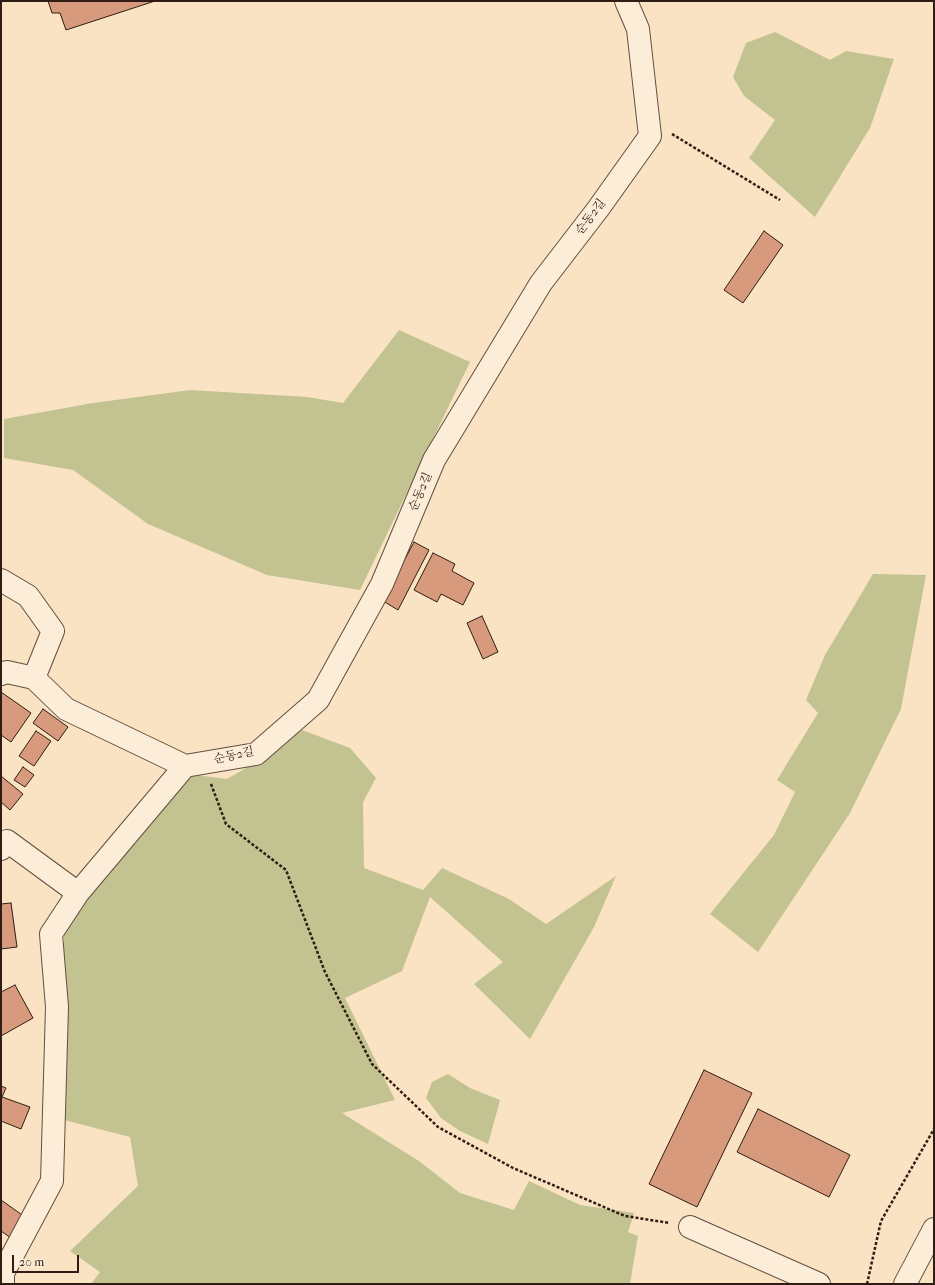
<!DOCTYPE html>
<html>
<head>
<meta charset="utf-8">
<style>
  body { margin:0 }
  #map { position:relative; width:935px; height:1285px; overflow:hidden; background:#fae3c3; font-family:"IM FELL French Canon",serif }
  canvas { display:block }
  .frame { position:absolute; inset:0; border:2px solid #2f1c14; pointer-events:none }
  .scale { position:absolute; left:12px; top:1255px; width:67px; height:18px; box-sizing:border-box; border:2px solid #2f1c14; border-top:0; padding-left:5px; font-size:12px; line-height:14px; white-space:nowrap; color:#2f1c14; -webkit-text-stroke:3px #fcedd8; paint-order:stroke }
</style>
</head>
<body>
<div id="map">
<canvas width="935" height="1285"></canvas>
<div class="frame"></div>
<div class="scale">20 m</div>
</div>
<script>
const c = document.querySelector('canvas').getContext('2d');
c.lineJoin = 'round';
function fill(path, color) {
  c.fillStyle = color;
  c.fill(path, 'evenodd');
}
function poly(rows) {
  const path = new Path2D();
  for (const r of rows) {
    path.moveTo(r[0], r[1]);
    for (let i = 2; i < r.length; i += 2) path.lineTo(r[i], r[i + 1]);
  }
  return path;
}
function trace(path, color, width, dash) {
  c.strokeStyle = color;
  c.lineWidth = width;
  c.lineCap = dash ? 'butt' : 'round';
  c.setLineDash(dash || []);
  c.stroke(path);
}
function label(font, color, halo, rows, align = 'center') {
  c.font = font + ' "IM FELL French Canon","Noto Serif KR",serif';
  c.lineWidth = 3;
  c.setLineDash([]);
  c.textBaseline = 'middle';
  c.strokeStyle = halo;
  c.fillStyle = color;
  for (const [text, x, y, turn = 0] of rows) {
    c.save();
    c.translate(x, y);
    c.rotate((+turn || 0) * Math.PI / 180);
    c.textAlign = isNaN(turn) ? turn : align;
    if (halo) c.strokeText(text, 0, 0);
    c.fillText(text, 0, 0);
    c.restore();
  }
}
const green = poly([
  [775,32,830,60,846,51,894,59,870,128,815,217,749,158,775,120,744,96,733,77,746,43],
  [399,330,470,362,360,590,267,575,148,524,73,470,4,458,4,419,93,403,190,390,307,397,343,403],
  [873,574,926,575,901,709,850,813,758,952,710,914,774,835,795,792,777,780,818,713,806,700,825,655],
  [302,730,350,748,376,778,363,802,364,868,423,890,442,868,509,899,546,924,616,876,594,927,530,1039,474,984,503,962,430,897,402,971,345,998,395,1100,342,1113,419,1161,460,1193,514,1210,529,1181,580,1205,634,1213,628,1232,638,1236,630,1284,91,1284,100,1272,70,1251,138,1186,130,1137,64,1120,64,921,183,782,196,775,227,779,275,751],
  [448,1074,470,1088,500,1100,488,1144,460,1131,441,1118,426,1098,432,1082]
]);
const building = poly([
  [48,1,155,1,66,30,60,13,52,13,48,1],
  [764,231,783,245,743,303,724,290,764,231],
  [414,542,429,550,398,610,383,601,414,542],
  [433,553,455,564,452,571,474,583,463,605,441,594,437,602,414,590,433,553],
  [482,616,498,652,483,659,467,623,482,616],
  [1,692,31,713,11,742,1,735,1,692],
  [43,709,68,727,58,741,33,723,43,709],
  [36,731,51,741,34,766,19,756,36,731],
  [23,767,34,775,25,787,14,780,23,767],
  [1,776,23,794,10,810,1,802,1,776],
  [11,903,17,947,1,949,1,904,11,903],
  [15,985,33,1018,1,1036,1,992,15,985],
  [704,1070,752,1093,697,1207,649,1184,704,1070],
  [1,1086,6,1088,2,1097,30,1107,21,1129,1,1121,1,1086],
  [758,1109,850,1155,829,1197,737,1152,758,1109],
  [1,1200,25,1217,11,1238,1,1231,1,1200]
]);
const path = poly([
  [672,134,780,200],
  [211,784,226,824,286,870,325,972,372,1064,438,1127,513,1168,625,1216,670,1223],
  [867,1284,881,1221,934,1129]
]);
const minor = poly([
  [1,580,28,596,53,631,34,678],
  [1,674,7,672,34,678,66,709,185,766,256,754,318,700,382,584,434,460,541,283,598,209,650,136,638,29,626,1],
  [1,849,7,841,78,893],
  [690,1227,819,1284],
  [3,1284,3,1273,52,1181,57,1007,51,934,78,893,185,766],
  [905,1284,934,1229]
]);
const streetNames = [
  ["순동2길",591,217,-53],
  ["순동2길",421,492,-67],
  ["순동2길",234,756,-12]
];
fill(green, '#c2c391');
fill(building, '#d89a7c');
trace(building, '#2f1c14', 1);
trace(minor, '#624e40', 24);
trace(path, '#2f1c14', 2.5, [3, 2]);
trace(minor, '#fcedd8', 22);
label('12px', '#2f1c14', '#fcedd8', streetNames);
</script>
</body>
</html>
